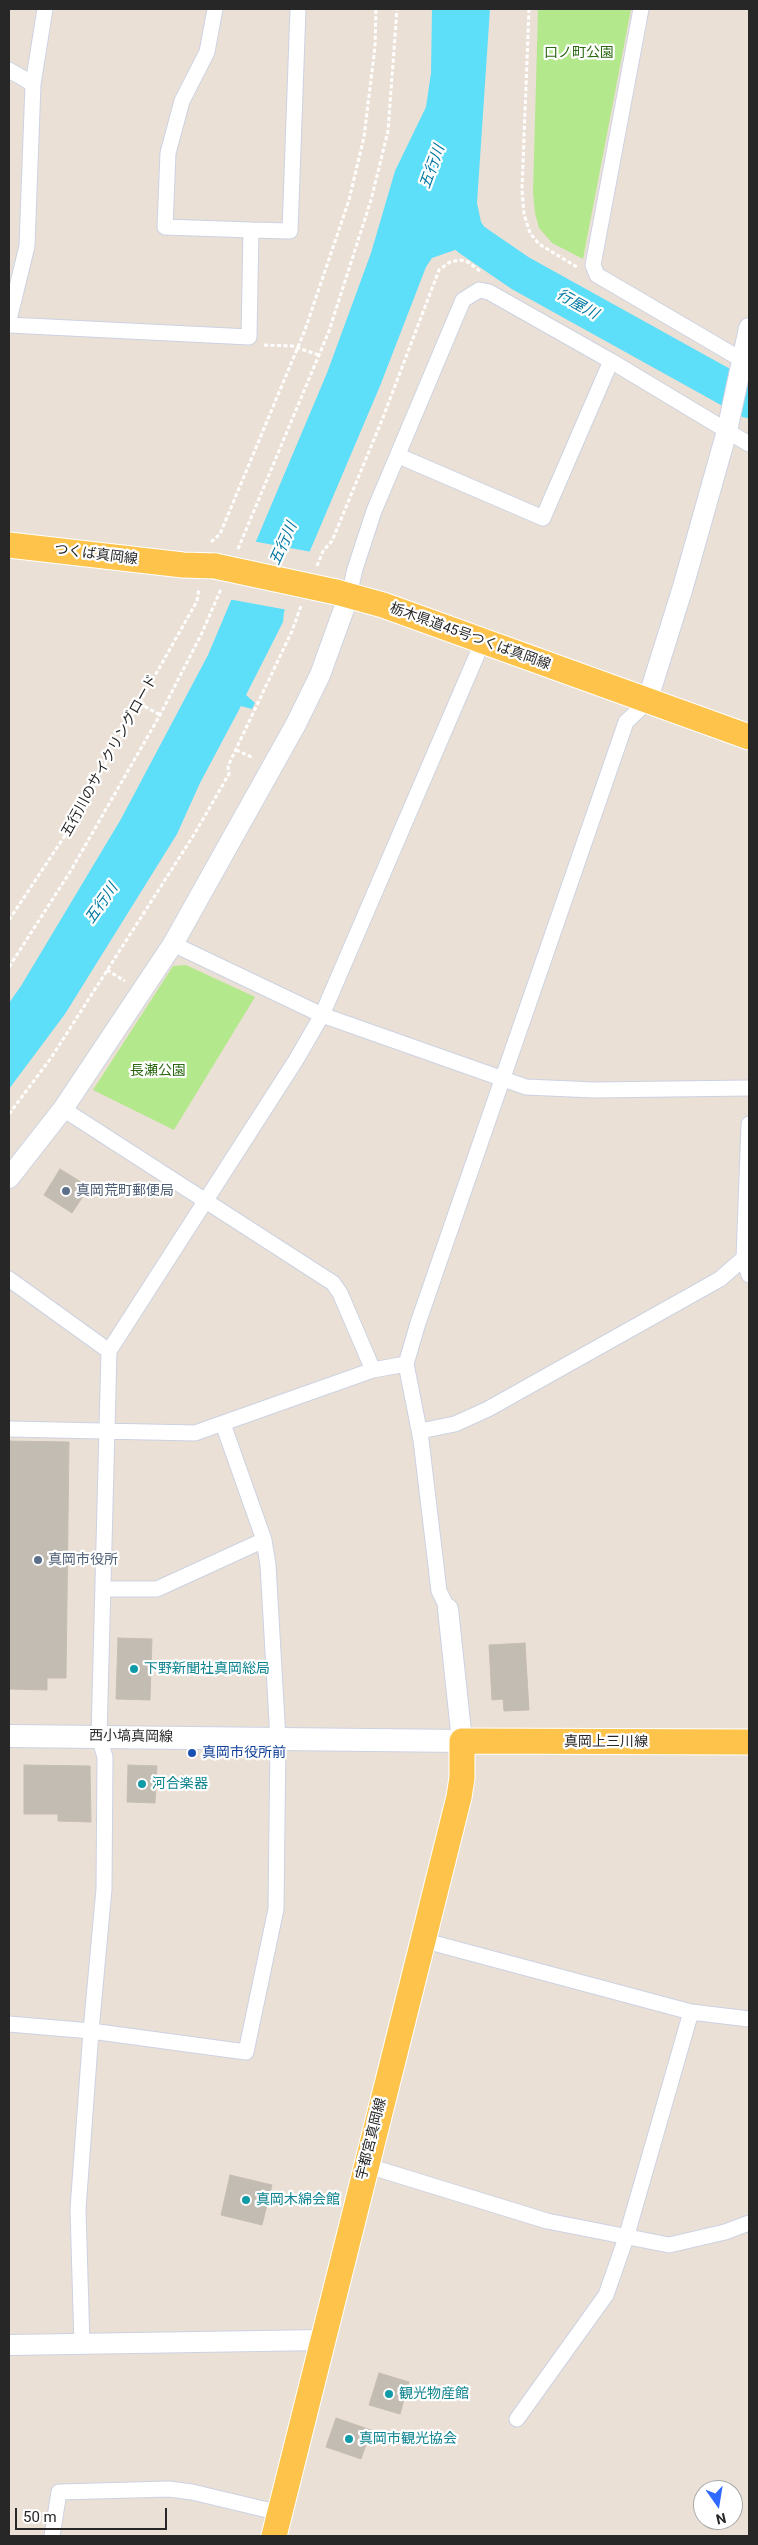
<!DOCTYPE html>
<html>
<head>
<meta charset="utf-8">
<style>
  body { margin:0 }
  #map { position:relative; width:758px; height:2545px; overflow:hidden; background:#ebe0d6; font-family:Roboto,sans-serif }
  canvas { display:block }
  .frame { position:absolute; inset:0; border:10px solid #272727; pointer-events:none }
  .north { position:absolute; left:693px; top:2480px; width:50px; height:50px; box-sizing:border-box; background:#fff; border:1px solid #a9a9a9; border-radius:50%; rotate:167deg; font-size:14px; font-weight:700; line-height:20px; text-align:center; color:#272727 }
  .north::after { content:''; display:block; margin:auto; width:18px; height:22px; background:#3069ff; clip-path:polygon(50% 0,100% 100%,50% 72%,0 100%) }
  .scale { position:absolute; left:15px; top:2508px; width:152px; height:22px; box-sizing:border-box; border:2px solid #272727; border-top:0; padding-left:6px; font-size:15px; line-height:18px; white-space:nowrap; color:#272727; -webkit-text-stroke:4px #fff; paint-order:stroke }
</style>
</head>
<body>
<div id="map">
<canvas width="758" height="2545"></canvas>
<div class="frame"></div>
<div class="north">N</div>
<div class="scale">50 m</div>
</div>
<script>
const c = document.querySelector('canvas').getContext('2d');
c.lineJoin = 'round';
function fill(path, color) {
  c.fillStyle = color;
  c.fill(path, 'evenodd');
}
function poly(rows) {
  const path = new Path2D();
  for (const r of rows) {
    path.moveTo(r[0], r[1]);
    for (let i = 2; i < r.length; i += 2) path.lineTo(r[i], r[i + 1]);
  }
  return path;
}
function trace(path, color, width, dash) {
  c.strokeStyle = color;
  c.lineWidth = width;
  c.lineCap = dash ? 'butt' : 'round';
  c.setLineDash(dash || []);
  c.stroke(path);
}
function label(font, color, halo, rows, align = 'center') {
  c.font = font + ' Roboto,"Noto Sans JP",sans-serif';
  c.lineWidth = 4.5;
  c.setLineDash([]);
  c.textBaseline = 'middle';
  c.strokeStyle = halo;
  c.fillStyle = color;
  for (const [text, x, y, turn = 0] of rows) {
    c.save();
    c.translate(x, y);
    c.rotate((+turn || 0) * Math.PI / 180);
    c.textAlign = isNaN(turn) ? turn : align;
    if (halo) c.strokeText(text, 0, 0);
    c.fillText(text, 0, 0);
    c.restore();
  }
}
const green = poly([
  [538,9,631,9,583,259,552,243,539,228,535,213,533,192],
  [186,965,255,997,174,1130,93,1090,173,966]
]);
const water = poly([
  [432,9,490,9,477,203,481,222,490,235,477,255,469,251,455,250,432,258,426,267,380,386,284,612,283,622,246,695,255,703,252,709,241,706,200,783,177,834,65,1014,9,1089,9,1003,21,986,121,819,208,655,327,373,371,253,395,171,426,107,431,73]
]);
const pier = poly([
  [252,541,312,552,288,610,228,599]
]);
const river = poly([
  [447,211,469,238,520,273,749,400]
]);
const building = poly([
  [60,1169,89,1187,72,1213,44,1195,60,1169],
  [9,1441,69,1442,66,1678,47,1678,47,1690,9,1689,9,1441],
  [118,1638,152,1639,150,1700,116,1699,118,1638],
  [525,1643,529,1710,504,1711,503,1699,492,1700,489,1645,525,1643],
  [24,1765,90,1766,91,1822,58,1821,58,1814,24,1814,24,1765],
  [128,1765,157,1766,155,1803,127,1802,128,1765],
  [230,2175,272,2185,262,2225,221,2215,230,2175],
  [379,2373,409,2382,400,2414,369,2405,379,2373],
  [336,2418,371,2430,361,2459,326,2447,336,2418]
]);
const path = poly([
  [529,9,522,189,524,214,530,233,539,244,577,267],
  [264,345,292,346,319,355],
  [211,542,220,534,305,330,349,200,364,137,375,47,376,9],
  [238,549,329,331,371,200,388,131,397,9],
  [317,566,323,551,332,541,382,420,439,270,450,262,460,260,468,262,481,272],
  [139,703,160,715],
  [236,750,254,758],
  [9,920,64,837,197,601,199,588],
  [9,967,70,872,160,715,201,635,221,589],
  [107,970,125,981],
  [9,1114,51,1058,195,833,229,774,228,766,292,631,301,606]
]);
const minor = poly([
  [215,9,207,52,182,101,168,153,165,227,251,230],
  [641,9,593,265,597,275,749,364],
  [9,70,33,84],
  [9,320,27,246,33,84,45,9],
  [9,325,249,337,251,230,290,231,298,9],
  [399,456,543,518,611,361],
  [349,595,355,569,374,511,463,300,479,290,489,292,611,361,749,444],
  [173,944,322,1015,526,1087,594,1090,749,1088],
  [63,1109,333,1283,340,1293,373,1370],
  [749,1124,744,1258,749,1275],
  [9,1279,109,1351],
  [9,1429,195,1433,373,1370,406,1364],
  [420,1431,455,1424,488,1409,720,1279,744,1258],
  [103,1589,157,1589,264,1540],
  [448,1609,439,1591,421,1440,406,1364,418,1323,626,722,647,702],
  [422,1940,691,2012,749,2019],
  [9,2024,91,2031,246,2052,276,1909,278,1739,268,1565,264,1540,223,1424],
  [365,2165,547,2221,669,2245,725,2232,749,2223],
  [82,2345,78,2209,91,2031,104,1889,105,1757,99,1737,109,1351,296,1060,322,1015,483,641],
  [517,2419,606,2295,626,2238,691,2012],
  [52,2536,59,2492,169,2489,192,2492,280,2513]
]);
const tertiary = poly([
  [647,702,683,587,727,431,749,328],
  [9,1178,63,1109,173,944,296,724,320,675,349,595],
  [448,1609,462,1741],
  [9,2345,322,2340]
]);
const secondary = poly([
  [9,1736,462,1741]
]);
const primary = poly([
  [9,545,183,565,215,566],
  [336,592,383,605,749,737],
  [274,2536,459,1797,462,1778,462,1741,749,1742]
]);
const primaryBridge = poly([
  [215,566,336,592]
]);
const markers = [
  [66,1191,5,"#5c6f8a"],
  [38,1560,5,"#5c6f8a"],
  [134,1669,5,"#0f9aa8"],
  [192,1753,5,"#1a4fb4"],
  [142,1784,5,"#0f9aa8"],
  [246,2200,5,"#0f9aa8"],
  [389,2394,5,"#0f9aa8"],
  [349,2439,5,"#0f9aa8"]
];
const parkNames = [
  ["口ノ町公園",579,53],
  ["長瀬公園",158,1071]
];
const streetNames = [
  ["つくば真岡線",96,555,7],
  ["栃木県道45号つくば真岡線",470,637,20],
  ["五行川のサイクリングロード",110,756,-61],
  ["西小塙真岡線",131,1737,1],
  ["真岡上三川線",606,1742],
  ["宇都宮真岡線",372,2139,-76]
];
const serviceNames = [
  ["真岡荒町郵便局",76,1191],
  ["真岡市役所",48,1560]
];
const cultureNames = [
  ["下野新聞社真岡総局",144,1669],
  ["河合楽器",152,1784],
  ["真岡木綿会館",256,2200],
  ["観光物産館",399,2394],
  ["真岡市観光協会",359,2439]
];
const transitNames = [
  ["真岡市役所前",202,1753]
];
const waterNames = [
  ["五行川",433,167,-70],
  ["行屋川",577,305,29],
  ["五行川",284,544,-66],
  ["五行川",102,904,-55]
];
fill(green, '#b4e88c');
fill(water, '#5ddef9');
fill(pier, '#ebe0d6');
trace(river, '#5ddef9', 36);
fill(building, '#c2bcb3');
trace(building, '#c6bdb0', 1);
trace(minor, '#ccd2e2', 17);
trace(tertiary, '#ccd2e2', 22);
trace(secondary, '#ccd2e2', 24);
trace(primary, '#fff', 27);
trace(path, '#fff', 3, [4, 2.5]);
trace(minor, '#fff', 15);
trace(tertiary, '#fff', 20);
trace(secondary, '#fff', 22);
trace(primary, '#fdc34a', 25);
trace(primaryBridge, '#fff', 27, []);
trace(primaryBridge, '#fdc34a', 25);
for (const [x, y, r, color] of markers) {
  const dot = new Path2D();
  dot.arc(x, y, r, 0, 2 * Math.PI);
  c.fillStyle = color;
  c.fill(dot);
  trace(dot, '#fff', 2);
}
label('14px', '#2c6812', '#fff', parkNames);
label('14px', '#272727', '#fff', streetNames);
label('14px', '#4e5e75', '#fff', serviceNames, 'left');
label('14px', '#0d838f', '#fff', cultureNames, 'left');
label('14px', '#164399', '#fff', transitNames, 'left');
label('italic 15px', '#0178a1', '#fff', waterNames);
</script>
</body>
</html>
